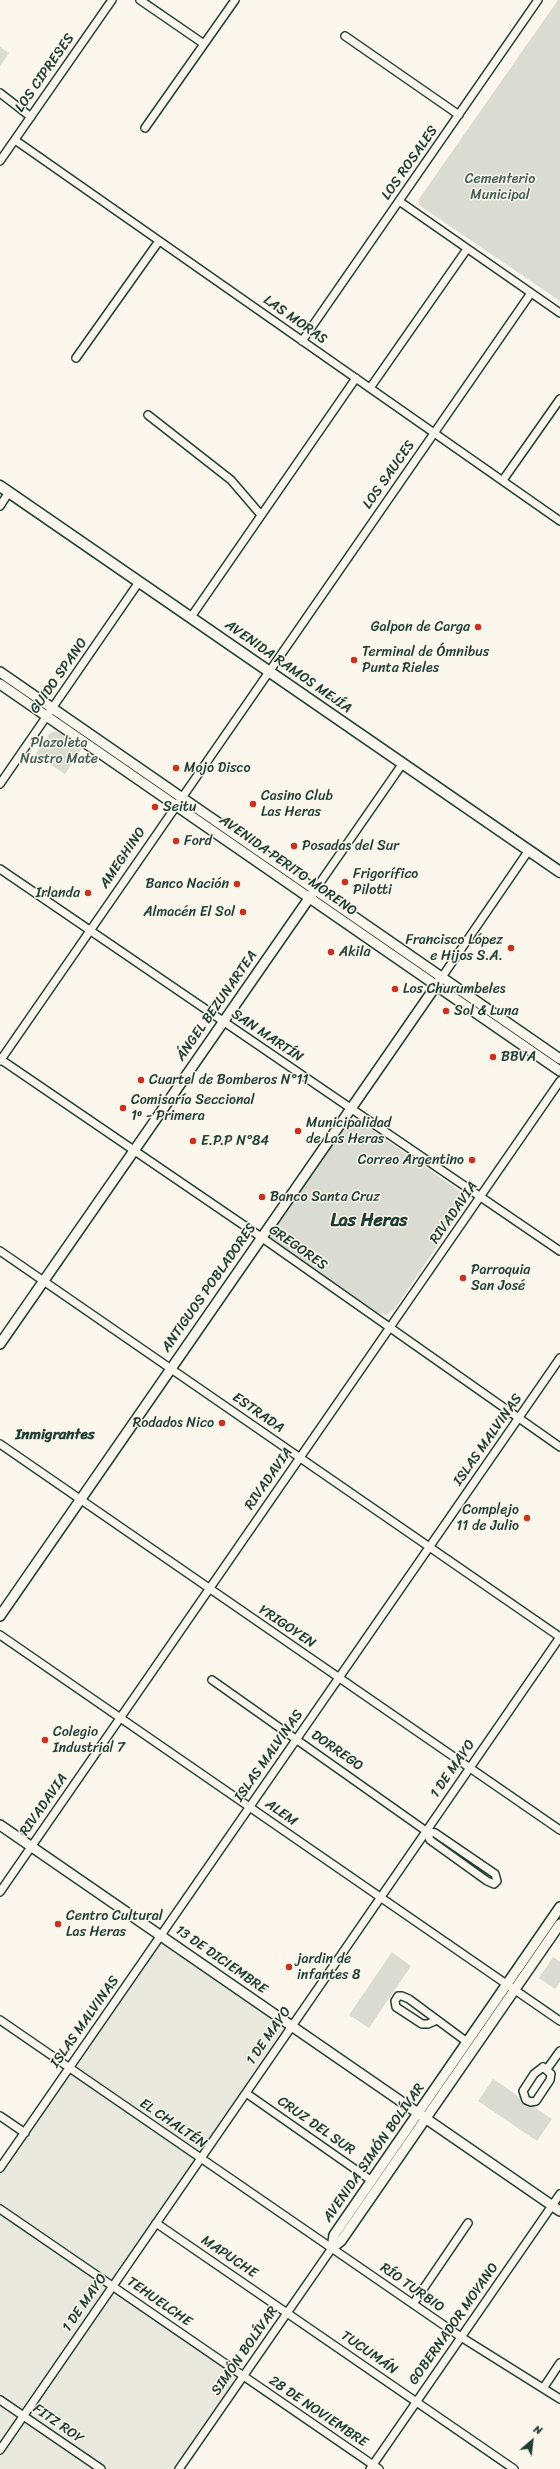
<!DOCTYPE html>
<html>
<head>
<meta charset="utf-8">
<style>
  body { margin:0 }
  #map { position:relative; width:560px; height:2469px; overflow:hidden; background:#fbf7ec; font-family:Sriracha,sans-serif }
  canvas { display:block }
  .north { position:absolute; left:512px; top:2421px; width:40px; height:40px; -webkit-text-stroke:3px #fbf7ec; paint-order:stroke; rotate:28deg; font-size:11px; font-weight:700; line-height:16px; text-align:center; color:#1f3d34 }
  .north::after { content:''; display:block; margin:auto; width:14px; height:18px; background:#1f3d34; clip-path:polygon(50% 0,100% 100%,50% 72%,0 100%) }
</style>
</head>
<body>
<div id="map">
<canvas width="560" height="2469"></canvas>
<div class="north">N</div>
</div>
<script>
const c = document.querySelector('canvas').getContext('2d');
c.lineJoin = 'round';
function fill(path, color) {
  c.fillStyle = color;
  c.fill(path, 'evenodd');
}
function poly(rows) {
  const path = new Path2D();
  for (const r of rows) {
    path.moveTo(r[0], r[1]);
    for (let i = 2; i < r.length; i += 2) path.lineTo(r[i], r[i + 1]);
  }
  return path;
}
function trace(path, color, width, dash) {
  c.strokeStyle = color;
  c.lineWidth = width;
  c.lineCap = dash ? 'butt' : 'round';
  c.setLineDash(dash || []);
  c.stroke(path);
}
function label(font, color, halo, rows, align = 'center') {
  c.font = font + ' Sriracha,sans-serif';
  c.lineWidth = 3;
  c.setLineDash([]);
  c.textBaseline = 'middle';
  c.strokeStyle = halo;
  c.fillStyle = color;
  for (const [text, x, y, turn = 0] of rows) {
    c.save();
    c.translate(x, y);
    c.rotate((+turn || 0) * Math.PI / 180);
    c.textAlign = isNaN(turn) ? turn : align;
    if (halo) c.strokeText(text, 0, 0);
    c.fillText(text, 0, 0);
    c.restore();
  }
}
const built = poly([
  [161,1936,292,2026,113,2286,243,2376,179,2469,0,2469,0,2168]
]);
const green = poly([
  [558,0,560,0,560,301,419,205,419,199],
  [0,47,9,53,0,66],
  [56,731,82,748,65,774,35,755,50,733],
  [351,1118,359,1121,461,1192,465,1198,462,1209,394,1310,386,1315,378,1313,274,1243,269,1237,269,1234,348,1119],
  [392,1952,411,1966,369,2028,349,2015],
  [553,1957,560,1962,560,1982,555,1989,539,1978],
  [493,2079,552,2119,537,2141,478,2101]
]);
const minor = poly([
  [140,0,204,44],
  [345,36,459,115],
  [0,93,31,117],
  [145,128,235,0],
  [15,140,560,521],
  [0,161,112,0],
  [399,201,560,313],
  [302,341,538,0],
  [76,358,159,241],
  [370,388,467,249],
  [148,415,231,480,261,515],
  [503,480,560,399],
  [0,506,9,492],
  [191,617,356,378],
  [0,784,139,582],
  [0,869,560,1251],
  [315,890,403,763],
  [442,977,529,850],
  [0,1059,261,1237,560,1447],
  [0,1061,531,293],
  [0,1251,560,1637],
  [0,1444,560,1830],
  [0,1635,560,2021],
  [212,1680,426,1831,435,1833,495,1874,497,1881,494,1884,487,1881,430,1840,426,1831],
  [0,1892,560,1081],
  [0,2020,461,2337,560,2399],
  [437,2020,428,2024,422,2024,396,2007,395,2001,398,1996,402,1996,409,1999,467,2042],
  [543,2067,551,2074,550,2080,536,2101,531,2102,526,2100,523,2091,534,2074,543,2067],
  [547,2069,560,2051],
  [246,2093,372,2181],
  [0,2116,25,2133],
  [0,2168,560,1358],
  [0,2209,379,2469],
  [156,2223,514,2469],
  [413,2304,468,2223],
  [544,2387,560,2363],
  [0,2400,101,2469],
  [0,2450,560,1637],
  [179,2469,332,2248],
  [370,2469,560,2194]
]);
const tertiary = poly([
  [0,672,560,1059],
  [0,684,560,1071],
  [0,1344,312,894],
  [0,1616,442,977],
  [0,1825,560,2211],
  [332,2248,334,2235,560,1907],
  [332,2248,341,2241,560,1924]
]);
const secondary = poly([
  [0,486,560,872]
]);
const markers = [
  [478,627,4,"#c8321e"],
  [354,660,4,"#c8321e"],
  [176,768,4,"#c8321e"],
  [253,804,4,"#c8321e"],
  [155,807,4,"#c8321e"],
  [176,841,4,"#c8321e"],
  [294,846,4,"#c8321e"],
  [345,882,4,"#c8321e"],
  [237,884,4,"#c8321e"],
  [88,893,4,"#c8321e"],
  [243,912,4,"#c8321e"],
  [511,948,4,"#c8321e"],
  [331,952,4,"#c8321e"],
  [395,989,4,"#c8321e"],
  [446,1011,4,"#c8321e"],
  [493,1057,4,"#c8321e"],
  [141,1080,4,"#c8321e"],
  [123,1108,4,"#c8321e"],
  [298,1131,4,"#c8321e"],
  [193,1141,4,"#c8321e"],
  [472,1160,4,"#c8321e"],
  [262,1197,4,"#c8321e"],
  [463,1278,4,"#c8321e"],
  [222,1423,4,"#c8321e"],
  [527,1518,4,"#c8321e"],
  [45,1740,4,"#c8321e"],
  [58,1924,4,"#c8321e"],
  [289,1967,4,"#c8321e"]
];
const streetNames = [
  ["LOS CIPRESES",45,73,-55],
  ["LOS ROSALES",410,163,-55],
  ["LAS MORAS",295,320,35],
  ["LOS SAUCES",389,475,-55],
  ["AVENIDA RAMOS MEJÍA",288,667,35],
  ["GUIDO SPANO",59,676,-55],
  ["AMEGHINO",123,858,-56],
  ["AVENIDA PERITO MORENO",288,866,35],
  ["ÁNGEL BEZUNARTEA",217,1006,-55],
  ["SAN MARTÍN",267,1036,34],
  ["RIVADAVIA",454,1213,-55],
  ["GREGORES",298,1248,35],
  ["ANTIGUOS POBLADORES",209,1288,-55],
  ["ESTRADA",258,1413,35],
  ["ISLAS MALVINAS",488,1440,-55],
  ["RIVADAVIA",269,1479,-55],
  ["YRIGOYEN",287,1627,34],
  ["DORREGO",337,1751,35],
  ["ISLAS MALVINAS",269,1756,-55],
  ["1 DE MAYO",453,1769,-55],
  ["RIVADAVIA",44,1805,-55],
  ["ALEM",281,1813,35],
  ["13 DE DICIEMBRE",221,1960,35],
  ["ISLAS MALVINAS",85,2022,-55],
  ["1 DE MAYO",269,2036,-55],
  ["EL CHALTÉN",173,2124,34],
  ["CRUZ DEL SUR",316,2126,35],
  ["AVENIDA SIMÓN BOLÍVAR",374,2153,-55],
  ["MAPUCHE",229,2257,34],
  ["RÍO TURBIO",412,2288,35],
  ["TEHUELCHE",159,2302,35],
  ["1 DE MAYO",85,2303,-55],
  ["GOBERNADOR MOYANO",454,2324,-55],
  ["SIMÓN BOLÍVAR",245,2351,-55],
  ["TUCUMÁN",369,2353,35],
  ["28 DE NOVIEMBRE",318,2412,34],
  ["FITZ ROY",58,2424,35]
];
const parkNames = [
  ["Cementerio",500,179],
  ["Municipal",500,195],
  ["Plazoleta",59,743],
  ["Nustro Mate",59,759]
];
const poiNames = [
  ["Galpon de Carga",470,627,"right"],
  ["Terminal de Ómnibus",362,652],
  ["Punta Rieles",362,668],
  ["Mojo Disco",184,768],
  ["Casino Club",261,796],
  ["Las Heras",261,812],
  ["Seitu",163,807],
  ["Ford",184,841],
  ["Posadas del Sur",302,846],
  ["Frigorífico",353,874],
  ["Pilotti",353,890],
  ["Banco Nación",229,884,"right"],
  ["Irlanda",80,893,"right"],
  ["Almacén El Sol",235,912,"right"],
  ["Francisco López",503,940,"right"],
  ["e Hijos S.A.",503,956,"right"],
  ["Akila",339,952],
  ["Los Churumbeles",403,989],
  ["Sol & Luna",454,1011],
  ["BBVA",501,1057],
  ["Cuartel de Bomberos N°11",149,1080],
  ["Comisaría Seccional",131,1100],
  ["1º - Primera",131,1116],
  ["Municipalidad",306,1123],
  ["de Las Heras",306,1139],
  ["E.P.P N°84",201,1141],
  ["Correo Argentino",464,1160,"right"],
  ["Banco Santa Cruz",270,1197],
  ["Parroquia",471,1270],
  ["San José",471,1286],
  ["Rodados Nico",214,1423,"right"],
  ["Complejo",519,1510,"right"],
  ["11 de Julio",519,1526,"right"],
  ["Colegio",53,1732],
  ["Industrial 7",53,1748],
  ["Centro Cultural",66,1916],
  ["Las Heras",66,1932],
  ["jardin de",297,1959],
  ["infantes 8",297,1975]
];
const neighbourhoodNames = [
  ["Inmigrantes",55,1435]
];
const districtNames = [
  ["Las Heras",369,1221]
];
fill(built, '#eae9de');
fill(green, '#dbdcd1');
trace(minor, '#1f3d34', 10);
trace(tertiary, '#1f3d34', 12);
trace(secondary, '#1f3d34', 13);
trace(minor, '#fbf7ec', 7);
trace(tertiary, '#fbf7ec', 9);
trace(secondary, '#fbf7ec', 10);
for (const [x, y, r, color] of markers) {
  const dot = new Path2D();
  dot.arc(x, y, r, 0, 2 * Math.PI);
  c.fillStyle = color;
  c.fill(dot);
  trace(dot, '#fbf7ec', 1.5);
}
label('14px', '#1f3d34', '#fbf7ec', streetNames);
label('14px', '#455d53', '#fbf7ec', parkNames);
label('14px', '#1f3d34', '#fbf7ec', poiNames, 'left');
label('bold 15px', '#1f3d34', '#fbf7ec', neighbourhoodNames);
label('bold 18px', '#1f3d34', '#fbf7ec', districtNames);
</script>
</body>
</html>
